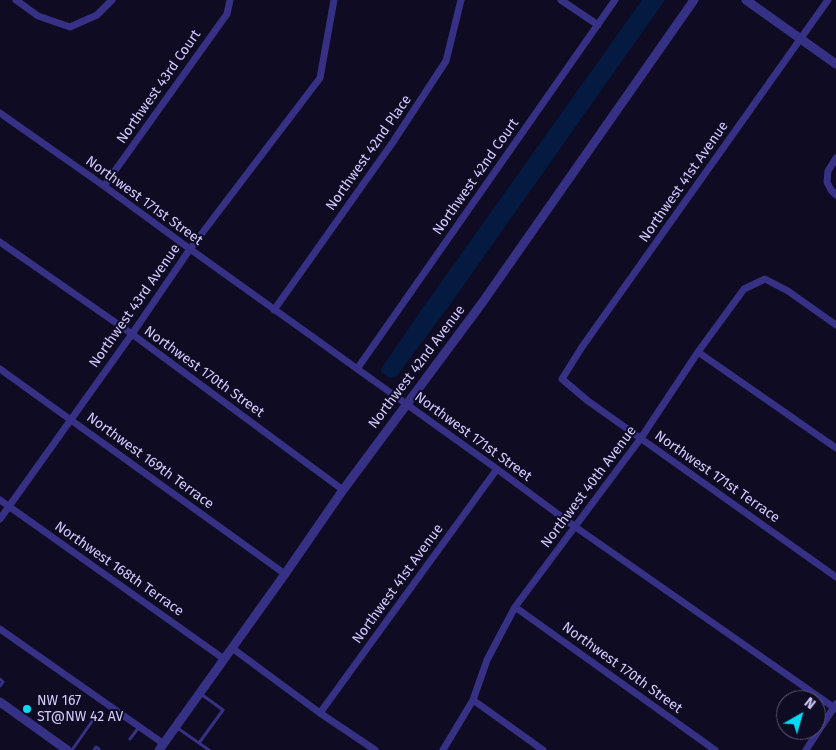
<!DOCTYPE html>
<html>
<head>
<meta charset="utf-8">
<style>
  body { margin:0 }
  #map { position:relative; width:836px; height:750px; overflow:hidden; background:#0f0b22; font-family:"Fira Sans",sans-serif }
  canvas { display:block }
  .north { position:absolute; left:776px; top:690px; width:50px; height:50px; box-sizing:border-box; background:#0f0b22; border:1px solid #5d587a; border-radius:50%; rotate:38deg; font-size:14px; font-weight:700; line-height:20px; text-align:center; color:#d2cbff }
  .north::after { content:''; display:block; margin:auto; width:18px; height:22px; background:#00daf6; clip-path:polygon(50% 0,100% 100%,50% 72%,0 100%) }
</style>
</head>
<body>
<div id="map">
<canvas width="836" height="750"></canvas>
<div class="north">N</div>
</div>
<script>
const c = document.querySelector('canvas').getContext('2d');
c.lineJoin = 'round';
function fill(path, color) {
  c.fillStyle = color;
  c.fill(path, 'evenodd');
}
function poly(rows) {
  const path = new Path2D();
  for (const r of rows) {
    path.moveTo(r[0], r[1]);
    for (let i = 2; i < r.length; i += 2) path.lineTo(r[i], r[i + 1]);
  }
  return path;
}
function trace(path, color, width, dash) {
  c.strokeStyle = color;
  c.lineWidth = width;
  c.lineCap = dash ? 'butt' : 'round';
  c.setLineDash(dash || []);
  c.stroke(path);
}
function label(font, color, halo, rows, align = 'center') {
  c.font = font + ' "Fira Sans",sans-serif';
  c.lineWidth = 4;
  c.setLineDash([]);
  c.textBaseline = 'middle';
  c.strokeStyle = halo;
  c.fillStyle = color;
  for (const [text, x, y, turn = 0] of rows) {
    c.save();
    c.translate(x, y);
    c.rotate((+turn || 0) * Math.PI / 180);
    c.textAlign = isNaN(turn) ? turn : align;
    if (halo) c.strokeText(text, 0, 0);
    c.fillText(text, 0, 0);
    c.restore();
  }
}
const water = poly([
  [642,0,665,0,449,306,396,377,389,378,381,372,381,369,422,309]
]);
const service = poly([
  [0,679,3,682,0,686],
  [176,727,209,750],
  [130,739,139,727],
  [199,743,223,710,201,694],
  [72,750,93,720],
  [94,750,96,747,99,749]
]);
const minor = poly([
  [16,0,38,16,70,27,97,15,112,0],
  [561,0,598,25],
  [828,0,582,347,562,379,588,401,836,577],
  [0,113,104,186,190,249,497,469,574,526,836,709],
  [836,158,828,171,827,182,831,190,836,195],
  [104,186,227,14,230,0],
  [0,242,132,334,343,490],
  [274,310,393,142,446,61,461,0],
  [698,352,836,448],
  [0,369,285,574],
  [357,369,615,0],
  [0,500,224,659],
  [0,519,132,334,190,249,320,78,334,0],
  [515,607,715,750],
  [0,629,164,744],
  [232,648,320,713,375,750],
  [473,700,543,750],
  [320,713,497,469],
  [443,750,473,700,487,660,515,607,641,438,698,352,744,289,765,279,788,291,836,325],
  [806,750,836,704]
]);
const tertiary = poly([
  [746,0,836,64],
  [0,702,67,750],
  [159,750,285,574,343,490,482,303,694,0]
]);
const markers = [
  [27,709,5,"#00daf6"]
];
const streetNames = [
  ["Northwest 43rd Court",159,87,-55],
  ["Northwest 42nd Place",369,153,-55],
  ["Northwest 42nd Court",476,177,-55],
  ["Northwest 41st Avenue",684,182,-55],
  ["Northwest 171st Street",144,201,36],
  ["Northwest 43rd Avenue",135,306,-55],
  ["Northwest 42nd Avenue",417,367,-53],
  ["Northwest 170th Street",204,372,36],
  ["Northwest 171st Street",473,437,36],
  ["Northwest 169th Terrace",150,461,36],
  ["Northwest 171st Terrace",717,477,35],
  ["Northwest 40th Avenue",589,487,-53],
  ["Northwest 168th Terrace",119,569,35],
  ["Northwest 41st Avenue",398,584,-54],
  ["Northwest 170th Street",622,668,36]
];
const poiNames = [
  ["NW 167",37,701],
  ["ST@NW 42 AV",37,717]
];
fill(water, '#041a41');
trace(service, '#363185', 3);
trace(minor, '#363185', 7);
trace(tertiary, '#363185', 9);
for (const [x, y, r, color] of markers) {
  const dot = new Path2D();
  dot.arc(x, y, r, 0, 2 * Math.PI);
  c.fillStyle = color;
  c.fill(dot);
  trace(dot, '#0f0b22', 2);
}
label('14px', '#d2cbff', '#0f0b22', streetNames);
label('14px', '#d2cbff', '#0f0b22', poiNames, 'left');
</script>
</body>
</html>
